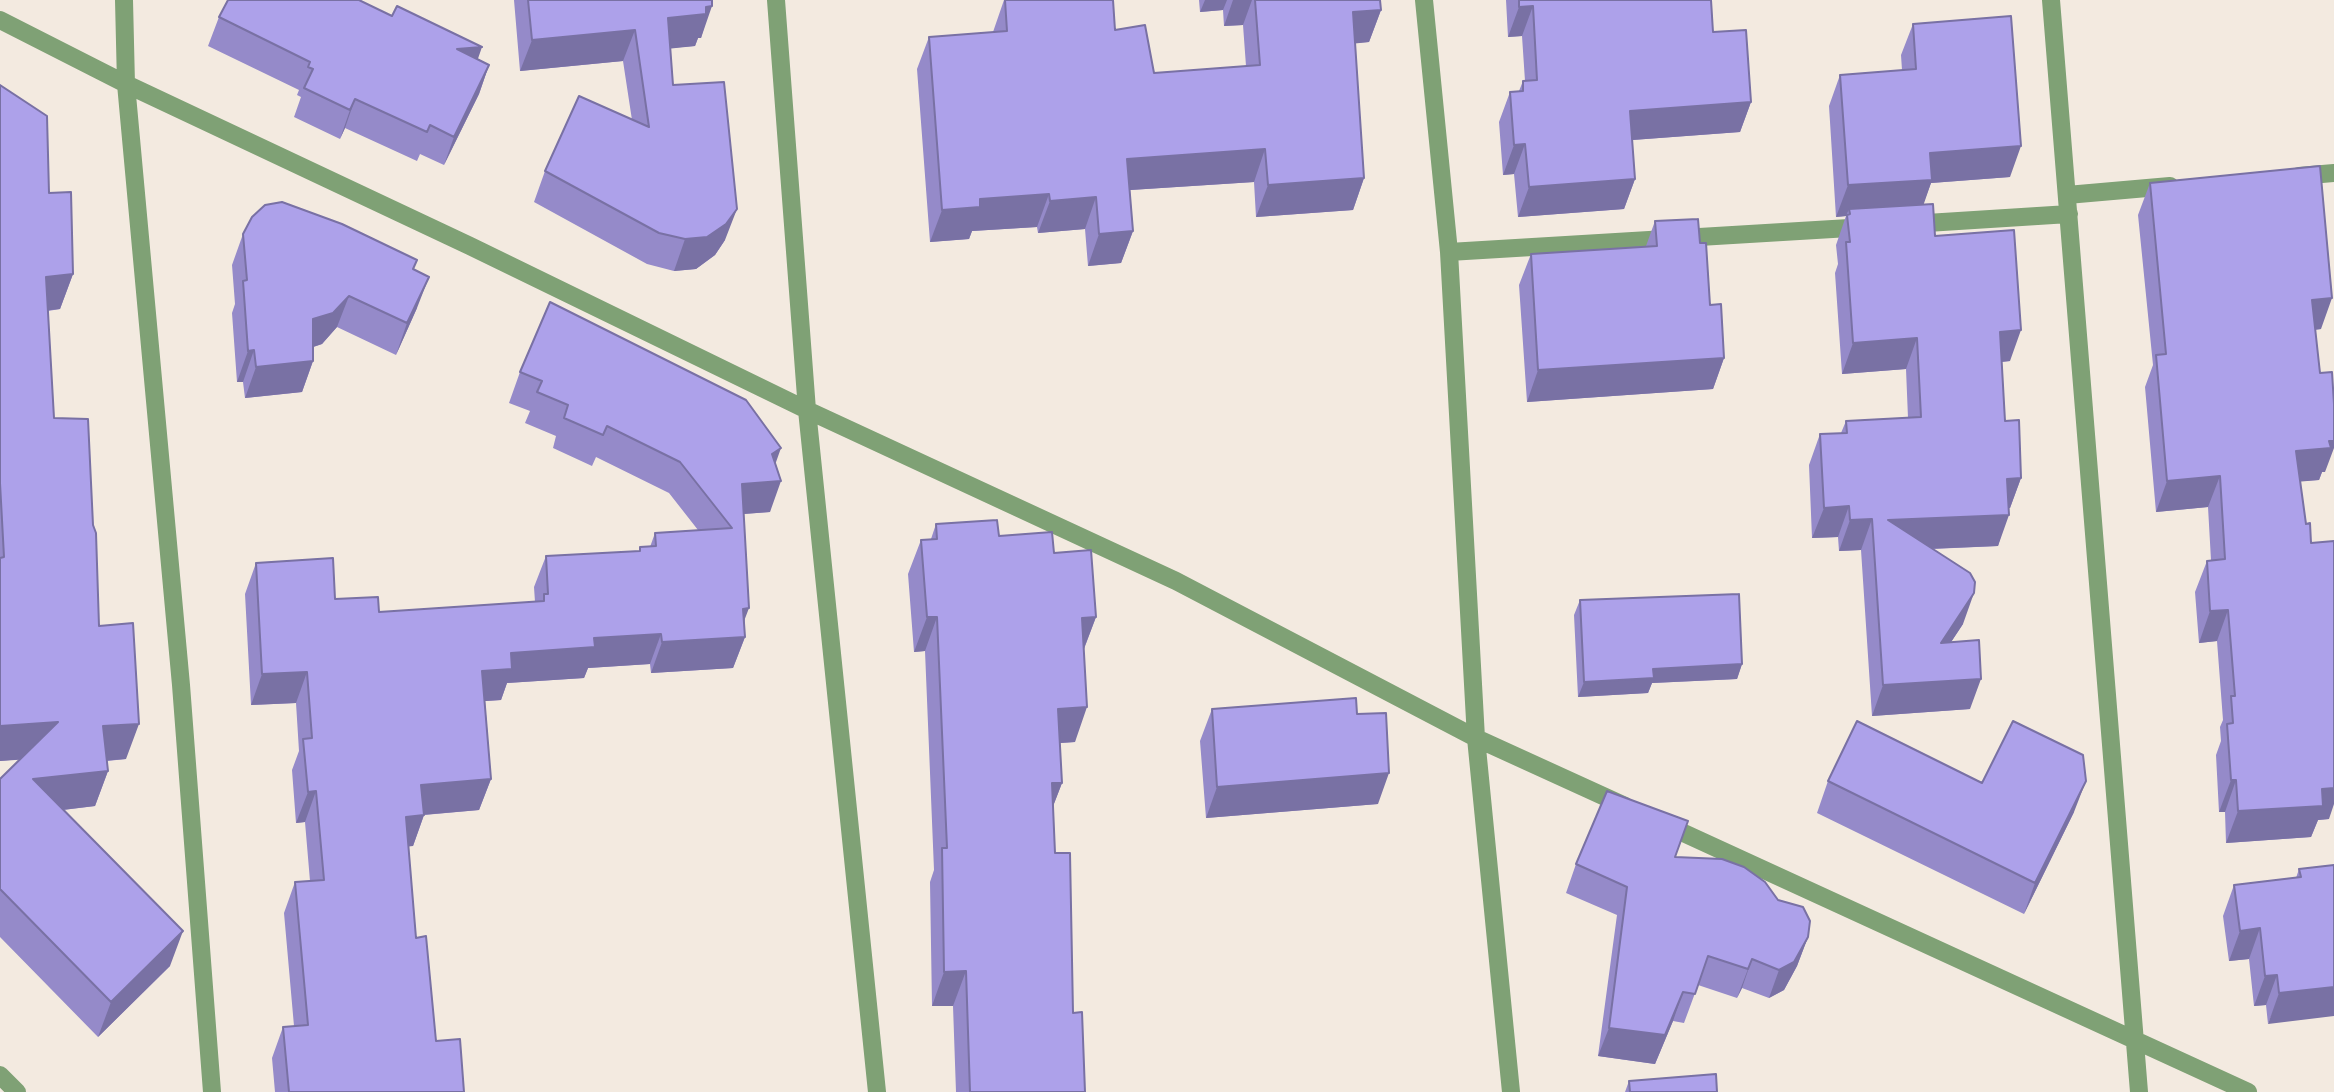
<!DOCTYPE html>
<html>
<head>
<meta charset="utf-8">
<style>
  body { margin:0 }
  canvas { display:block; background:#f3eae0 }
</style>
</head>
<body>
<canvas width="2334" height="1092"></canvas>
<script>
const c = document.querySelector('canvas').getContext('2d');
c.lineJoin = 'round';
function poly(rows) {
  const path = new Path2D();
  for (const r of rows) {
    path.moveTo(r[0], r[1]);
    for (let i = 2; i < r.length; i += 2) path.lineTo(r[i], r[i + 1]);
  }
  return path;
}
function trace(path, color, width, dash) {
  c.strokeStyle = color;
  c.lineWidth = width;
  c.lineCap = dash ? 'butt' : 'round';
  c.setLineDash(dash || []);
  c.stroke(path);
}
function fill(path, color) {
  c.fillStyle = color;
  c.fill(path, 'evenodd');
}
const minor = poly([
  [124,0,126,84,181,685,212,1092],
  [776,0,807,410,877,1092],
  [1424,0,1449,252,1476,738,1511,1092],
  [2051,0,2139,1092],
  [0,20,126,84,470,246,807,410,1176,581,1476,738,1625,806],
  [2299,176,2334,173],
  [2067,195,2170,186],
  [1911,224,2069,214],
  [1449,252,1866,227],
  [1664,824,2248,1092]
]);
const tertiary = poly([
  [0,1075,17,1092]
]);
const wall = poly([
  [514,0,712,0,701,38,698,38,695,46,670,48,673,85,725,240,715,255,696,269,674,271,647,264,534,202,545,171,632,120,623,61,520,71],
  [1004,0,1115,30,1154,73,1246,66,1243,25,1224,26,1223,10,1200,12,1199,0,1380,0,1381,10,1369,42,1355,43,1364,178,1353,210,1256,217,1254,182,1130,190,1133,231,1121,263,1088,266,1085,229,1038,233,1037,227,972,231,969,239,930,242,917,69,929,37,993,32],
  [1506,0,1711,0,1713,32,1751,102,1740,132,1632,140,1635,179,1624,209,1518,217,1514,174,1503,175,1499,122,1510,92,1519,91,1523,81,1525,81,1522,36,1508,37],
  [219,17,478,59,489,65,479,94,444,165,420,154,417,161,345,128,340,139,294,117,301,97,297,95,299,90,208,46],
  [1913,24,2010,177,1931,183,1923,204,1935,236,2010,361,2002,362,2005,421,2021,478,2010,508,2009,508,1998,546,1932,549,1963,624,1951,642,1970,709,1872,716,1861,550,1839,551,1838,537,1812,538,1809,465,1820,434,1841,433,1846,421,1908,418,1906,369,1842,374,1835,273,1838,264,1836,245,1846,216,1836,217,1829,106,1840,75,1902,70,1901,55],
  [0,85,49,193,73,274,60,309,48,311,54,418,99,626,126,759,107,761,108,771,95,806,63,810,170,966,98,1037,0,937,0,779,21,759,0,761],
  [2150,183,2321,329,2315,330,2325,472,2322,472,2319,480,2300,481,2329,819,2318,820,2311,837,2226,843,2225,812,2219,812,2216,755,2221,741,2220,727,2223,720,2217,641,2199,643,2195,592,2207,561,2211,560,2208,507,2156,512,2145,387,2153,365,2138,215],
  [1655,221,1700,243,1710,305,1724,358,1713,389,1527,402,1519,285,1531,254,1646,246],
  [243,234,413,269,417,308,396,355,337,327,322,344,313,347,313,361,302,392,245,398,243,382,237,382,232,313,235,304,232,265],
  [520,372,775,464,770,512,743,514,745,637,733,668,651,673,650,664,588,668,584,678,507,683,501,700,485,701,491,779,479,810,424,815,413,846,408,846,416,938,436,1041,464,1092,275,1092,272,1058,283,1027,294,1026,284,913,295,882,310,881,305,822,296,823,292,770,299,751,296,703,251,705,245,594,256,563,335,599,379,612,535,602,534,587,546,556,639,551,640,547,650,547,655,533,698,530,669,493,596,457,592,466,553,448,556,436,525,423,530,411,509,403],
  [936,524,999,536,1054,553,1096,617,1084,649,1075,742,1060,743,1062,783,1053,806,1055,853,1073,1013,1085,1092,956,1092,953,1006,932,1006,930,882,934,870,925,651,914,652,908,574,921,540,931,539],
  [1580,600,1742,664,1737,679,1652,683,1648,693,1578,697,1574,615],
  [1212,709,1357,714,1378,804,1206,818,1200,741],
  [1828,781,1982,783,2074,812,2024,914,1817,813],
  [1675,857,1808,937,1797,966,1784,990,1769,998,1742,988,1737,998,1698,985,1684,1023,1673,1021,1655,1064,1598,1056,1617,915,1566,893,1576,864],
  [2334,865,2268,1024,2266,1005,2254,1006,2249,959,2229,961,2223,916,2234,885,2296,878,2299,869],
  [1629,1081,1717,1092,1625,1092]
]);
const shadedWall = poly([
  [1205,0,1227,0,1223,10,1200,12],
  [1233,0,1252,0,1243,25,1224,26],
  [712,6,701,38,698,38,695,46,657,50,668,18,706,7],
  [1533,6,1522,36,1508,37,1519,7],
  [1381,10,1369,42,1341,45,1353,12],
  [635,30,623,61,520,71,532,40],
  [482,47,472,76,457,49],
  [489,65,479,94,444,165,454,137],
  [355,99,345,128,340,139,350,110],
  [1751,102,1740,132,1619,141,1630,111],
  [1525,144,1514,174,1503,175,1514,145],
  [2021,146,2010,177,1931,183,1921,212,1849,209,1846,216,1836,217,1848,185,1930,153],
  [1265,149,1254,182,1115,191,1127,159],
  [1364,178,1353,210,1256,217,1268,185],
  [1635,179,1624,209,1518,217,1529,187],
  [1049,194,1037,227,972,231,969,239,930,242,942,210,980,199],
  [1096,197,1085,229,1038,233,1050,201],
  [737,209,725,240,715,255,696,269,674,271,685,239],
  [1133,231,1121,263,1088,266,1099,234],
  [73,274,60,309,33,312,46,277],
  [429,277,417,308,396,355,407,323],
  [349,296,337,327,322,344,301,351,313,319],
  [2332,298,2321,329,2300,331,2312,300],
  [2021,330,2010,361,1989,363,2000,332],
  [1917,338,1906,369,1842,374,1853,343],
  [254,350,243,382,237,382,248,351],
  [1724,358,1713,389,1527,402,1538,370],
  [313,361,302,392,245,398,256,367],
  [2329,441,2334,441,2334,448,2325,472,2322,472,2319,480,2284,483,2296,451],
  [781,448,770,479,781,481,770,512,730,515,742,484,772,454],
  [2220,476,2208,507,2156,512,2167,481],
  [2021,478,2010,508,1996,510,2007,479],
  [1849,506,1838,537,1812,538,1824,508],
  [2009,515,1998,546,1877,551,1888,520],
  [1872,519,1861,550,1839,551,1850,520],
  [1974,593,1963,624,1930,674,1941,643],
  [749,608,738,637,745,637,733,668,651,673,662,642,743,609],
  [2228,610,2217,641,2199,643,2210,611],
  [927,617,937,617,925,651,914,652],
  [1096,617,1083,651,1082,618],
  [661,634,650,664,588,668,584,678,507,683,501,700,471,702,482,671,511,653,594,638],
  [1742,664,1737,679,1652,683,1648,693,1578,697,1584,682,1653,669],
  [307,672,296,703,251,705,262,674],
  [1981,679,1970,709,1872,716,1883,685],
  [1087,707,1075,742,1045,744,1058,709],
  [58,722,45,758,0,761,0,726],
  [139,724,126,759,90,762,103,726],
  [108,771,95,806,20,815,33,779],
  [1389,773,1378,804,1206,818,1217,787],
  [491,779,479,810,410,816,421,785],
  [2231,780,2236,780,2225,812,2219,812],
  [2086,781,2074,812,2024,914,2035,883],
  [1052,783,1062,783,1049,817],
  [2334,784,2334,804,2329,819,2318,820,2311,837,2226,843,2238,811,2322,789],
  [316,791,305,822,296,823,308,792],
  [424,815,413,846,395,848,406,817],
  [2260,928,2249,959,2229,961,2240,931],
  [183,931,170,966,98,1037,111,1002],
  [1808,937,1797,966,1784,990,1769,998,1779,970],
  [1752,959,1742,988,1737,998,1748,969],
  [966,971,953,1006,932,1006,944,972],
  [2277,975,2266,1005,2254,1006,2265,976],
  [2334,987,2334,1016,2268,1024,2279,993],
  [1683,992,1673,1021,1655,1064,1598,1056,1609,1028]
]);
const building = poly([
  [228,0,359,0,392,16,397,6,482,47,457,49,489,65,454,137,430,125,427,132,355,99,350,110,304,88,313,69,308,67,310,62,219,17,228,0],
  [528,0,712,0,712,6,706,7,706,14,668,18,673,85,724,82,737,209,726,224,707,237,685,239,659,233,545,171,579,96,649,127,635,30,532,40,528,0],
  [1005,0,1113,0,1115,30,1145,25,1154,73,1260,65,1255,0,1380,0,1381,10,1353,12,1364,178,1268,185,1265,149,1127,159,1133,231,1099,234,1096,197,1050,201,1049,194,980,199,980,207,942,210,929,37,1007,31,1005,0],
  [1519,0,1711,0,1713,32,1746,30,1751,102,1630,111,1635,179,1529,187,1525,144,1514,145,1510,92,1523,91,1523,81,1537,80,1533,6,1519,7,1519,0],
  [2011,16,2021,146,1930,153,1932,180,1848,185,1840,75,1916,69,1913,24,2011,16],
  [0,85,47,116,49,193,71,192,73,274,46,277,54,418,88,419,93,525,96,533,99,626,133,623,139,724,103,726,108,771,33,779,183,931,111,1002,0,889,0,779,58,722,0,726,0,558,4,557,0,483,0,85],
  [2320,166,2332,298,2312,300,2320,373,2332,372,2334,404,2334,441,2329,441,2331,448,2296,451,2306,524,2310,523,2311,543,2334,541,2334,788,2322,789,2323,806,2238,811,2236,780,2231,780,2227,724,2233,723,2231,696,2235,696,2228,610,2210,611,2207,561,2225,559,2220,476,2167,481,2156,355,2166,354,2150,183,2320,166],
  [282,202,342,224,417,260,413,269,429,277,407,323,349,296,333,313,313,319,313,361,256,367,254,350,248,351,243,281,247,280,243,234,252,217,265,205,282,202],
  [1933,204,1935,236,2014,230,2021,330,2000,332,2005,421,2019,420,2021,478,2007,479,2009,515,1888,520,1970,573,1975,582,1974,593,1941,643,1979,640,1981,679,1883,685,1872,519,1850,520,1849,506,1824,508,1820,434,1847,433,1846,421,1921,417,1917,338,1853,343,1846,242,1850,242,1847,215,1850,214,1849,209,1933,204],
  [1698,219,1700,243,1706,243,1710,305,1721,304,1724,358,1538,370,1531,254,1657,246,1655,221,1698,219],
  [550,302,746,400,781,448,772,454,781,481,742,484,749,608,743,609,745,637,662,642,661,634,594,638,595,647,511,653,512,669,482,671,491,779,421,785,424,815,406,817,416,938,426,936,436,1041,460,1039,464,1092,289,1092,283,1027,308,1025,295,882,324,880,316,791,308,792,303,739,312,738,307,672,262,674,256,563,333,558,335,599,378,597,379,612,544,601,544,594,548,594,546,556,640,551,640,547,656,546,655,533,732,528,680,462,607,426,603,435,564,418,568,405,537,392,542,381,520,372,550,302],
  [997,520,999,536,1052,532,1054,553,1091,550,1096,617,1082,618,1087,707,1058,709,1062,783,1052,783,1055,853,1070,853,1073,1013,1082,1012,1085,1092,970,1092,966,971,944,972,942,848,947,848,937,617,927,617,921,540,937,539,936,524,997,520],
  [1739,594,1742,664,1653,669,1654,678,1584,682,1580,600,1739,594],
  [1356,698,1357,714,1386,713,1389,773,1217,787,1212,709,1356,698],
  [1857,721,1982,783,2013,721,2083,755,2086,781,2035,883,1828,781,1857,721],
  [1607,791,1688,821,1675,857,1722,859,1744,867,1765,882,1778,900,1803,907,1810,921,1808,937,1794,962,1779,970,1752,959,1748,969,1708,956,1695,994,1683,992,1665,1035,1609,1028,1627,887,1576,864,1607,791],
  [2334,865,2334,987,2279,993,2277,975,2265,976,2260,928,2240,931,2234,885,2301,877,2299,869,2334,865],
  [1716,1074,1717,1092,1630,1092,1629,1081,1716,1074]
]);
trace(minor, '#7fa175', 18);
trace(tertiary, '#7fa175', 18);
fill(wall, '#958ac9');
fill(shadedWall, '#7971a4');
fill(building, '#ada1ea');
trace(building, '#7971a4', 2);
</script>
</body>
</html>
